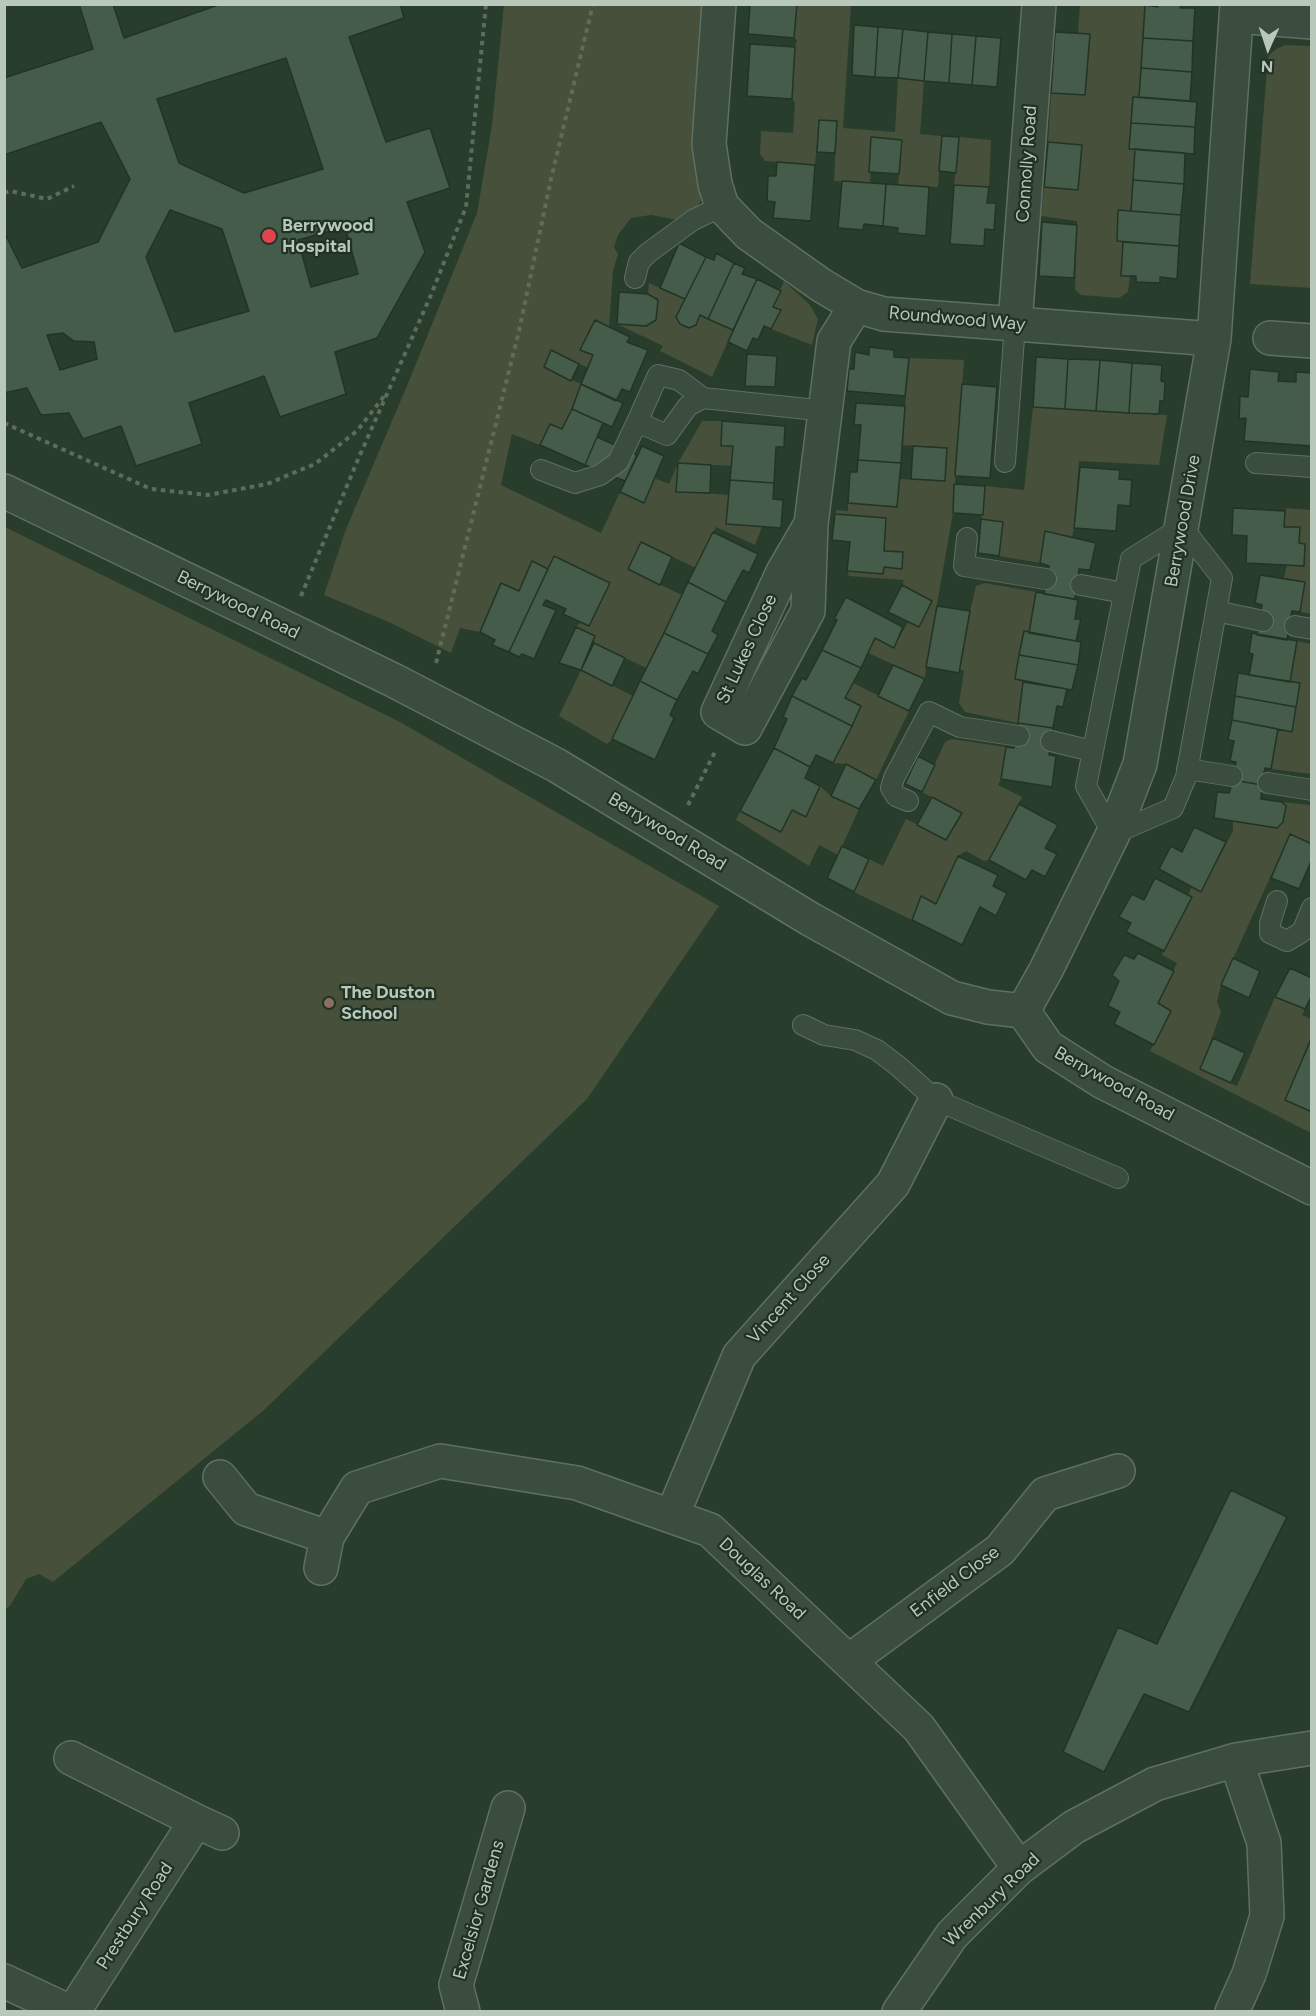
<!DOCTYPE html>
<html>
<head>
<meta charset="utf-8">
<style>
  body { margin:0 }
  #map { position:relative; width:1316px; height:2016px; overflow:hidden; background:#283d2c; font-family:Figtree,sans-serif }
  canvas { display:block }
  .frame { position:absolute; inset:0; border:6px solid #b8c8bb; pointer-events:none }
  .north { position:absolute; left:1238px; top:18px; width:60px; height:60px; -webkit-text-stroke:4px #203224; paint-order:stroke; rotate:183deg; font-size:16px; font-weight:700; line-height:24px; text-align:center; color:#b8c8bb }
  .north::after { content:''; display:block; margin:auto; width:21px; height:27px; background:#b8c8bb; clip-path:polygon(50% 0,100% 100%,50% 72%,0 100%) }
</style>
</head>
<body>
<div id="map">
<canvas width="1316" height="2016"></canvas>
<div class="frame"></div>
<div class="north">N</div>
</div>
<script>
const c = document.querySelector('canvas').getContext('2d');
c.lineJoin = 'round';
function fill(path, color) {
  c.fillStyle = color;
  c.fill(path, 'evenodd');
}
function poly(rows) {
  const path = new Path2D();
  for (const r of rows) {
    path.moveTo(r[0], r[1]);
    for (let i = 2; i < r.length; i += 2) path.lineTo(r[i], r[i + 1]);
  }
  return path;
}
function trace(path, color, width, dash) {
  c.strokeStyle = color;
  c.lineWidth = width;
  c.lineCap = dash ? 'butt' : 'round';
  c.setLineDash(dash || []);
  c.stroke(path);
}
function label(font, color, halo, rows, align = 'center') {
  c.font = font + ' Figtree,sans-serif';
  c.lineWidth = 4.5;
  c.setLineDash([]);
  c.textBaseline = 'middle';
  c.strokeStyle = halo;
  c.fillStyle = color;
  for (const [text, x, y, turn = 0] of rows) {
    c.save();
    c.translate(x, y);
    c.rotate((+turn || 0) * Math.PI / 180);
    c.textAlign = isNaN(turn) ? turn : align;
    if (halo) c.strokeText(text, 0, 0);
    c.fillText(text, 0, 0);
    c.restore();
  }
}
const green = poly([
  [504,5,703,5,704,195,697,208,679,220,651,215,631,218,618,235,614,247,618,254,613,271,609,327,595,320,580,349,593,355,588,368,552,350,544,367,581,384,572,409,562,429,550,424,540,445,512,434,501,485,601,533,620,492,644,503,654,478,669,484,678,463,702,421,722,421,721,446,733,446,732,466,678,463,676,491,729,495,762,527,755,545,716,527,696,568,641,542,629,570,682,595,646,668,594,643,595,636,576,627,581,622,589,626,610,583,554,556,548,569,531,562,519,591,500,583,480,632,460,628,451,653,391,623,324,595,346,529,409,381,477,213,492,125],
  [797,5,851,5,843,128,895,132,898,78,924,81,920,134,942,136,938,187,898,185,902,140,872,137,870,183,834,181,837,121,819,121,815,165,765,161,760,154,761,131,793,133,795,103,792,99,795,47,797,40,794,38],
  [1080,5,1145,5,1139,97,1133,97,1129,148,1135,149,1131,211,1118,210,1117,241,1123,242,1121,275,1130,276,1128,292,1119,298,1081,295,1075,290,1077,221,1041,216,1044,187,1078,189,1081,146,1048,142,1051,93,1085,95,1090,34,1078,33],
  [1285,45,1311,46,1311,288,1250,284,1267,69,1269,55,1276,49],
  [959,137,991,140,989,187,954,185],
  [784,281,810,305,818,319,812,345,771,329,781,310,773,307],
  [649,283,685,299,676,317,680,324,689,328,700,315,733,330,712,377,660,351,663,346,617,324,646,326,656,320,658,300,648,294],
  [909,358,964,360,953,513,926,667,925,679,868,653,875,638,894,647,908,622,919,627,932,601,902,585,904,580,849,576,847,571,883,574,884,567,901,569,903,552,884,551,886,518,835,514,836,510,848,511,848,503,897,507,899,479,945,481,947,448,902,445],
  [1033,407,1167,415,1159,465,1079,461,1074,528,1072,537,1045,532,1040,563,999,556,1003,522,981,519,985,486,1024,490],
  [1286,508,1311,510,1311,614,1300,612,1305,582,1284,578,1287,565,1304,565,1305,544,1299,543,1300,528,1284,527],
  [5,527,400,722,719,906,587,1099,264,1410,53,1582,39,1574,26,1579,10,1606,5,1609],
  [985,583,1036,592,1029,633,1024,632,1015,679,1023,682,1018,723,965,712,959,703,964,671,960,669,970,611,976,586],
  [1297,641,1311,644,1311,774,1271,769,1278,729,1292,731,1300,683,1290,682],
  [581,670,633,696,612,739,607,744,559,716],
  [853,683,909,711,876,780,846,764,833,763,861,707,845,698],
  [951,739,1006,747,1001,779,998,785,1022,797,989,860,984,861,966,851,958,856,936,904,921,896,912,920,854,892,869,859,883,866,906,819,947,839,961,813,922,792,945,742],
  [820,786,831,796,859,809,838,855,819,845,809,866,736,820,740,811,781,831,792,810,806,817],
  [1282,802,1311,805,1311,844,1290,834,1221,985,1217,1002,1221,1012,1201,1069,1237,1086,1275,997,1305,1009,1302,1015,1311,1019,1311,1037,1285,1100,1311,1112,1311,1133,1150,1051,1171,1011,1158,1003,1177,963,1162,955,1192,898,1188,895,1192,886,1201,891,1233,831,1233,821,1277,828,1283,822,1286,806]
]);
const building = poly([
  [79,4,113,4,124,38,221,4,400,4,404,18,349,37,386,142,430,128,450,188,407,202,425,252,377,338,335,352,346,394,280,417,264,376,189,403,202,444,136,466,121,426,83,439,69,413,41,415,27,388,4,393,4,232,22,268,98,242,130,179,101,122,4,155,4,78,93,49,79,4],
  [286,58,323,169,244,193,179,163,157,99,286,58],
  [170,210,222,229,249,311,175,332,146,257,170,210],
  [345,227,358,274,311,287,298,240,345,227],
  [63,333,74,341,94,342,97,359,60,370,47,335,63,333],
  [750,4,797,4,794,38,748,34,750,4],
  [1158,4,1181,4,1180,8,1195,8,1193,41,1143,38,1145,5,1158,7,1158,4],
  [854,25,878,27,875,77,852,75,854,25],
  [878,27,903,29,898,78,875,77,878,27],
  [903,29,928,32,924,81,898,78,903,29],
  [928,32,952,34,949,83,924,81,928,32],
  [1055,32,1090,34,1085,95,1051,93,1055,32],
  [952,34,976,36,972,85,949,83,952,34],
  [976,36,1001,38,997,87,972,85,976,36],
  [1143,38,1193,41,1192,72,1141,68,1143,38],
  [750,44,795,47,792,99,747,96,750,44],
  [1141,68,1192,72,1190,101,1139,97,1141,68],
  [1133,97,1197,102,1195,127,1131,123,1133,97],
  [819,120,837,121,835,153,817,152,819,120],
  [1131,123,1195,127,1194,154,1129,149,1131,123],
  [942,136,959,137,956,173,939,171,942,136],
  [871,137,902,140,899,174,869,172,871,137],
  [1048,142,1082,145,1078,190,1044,187,1048,142],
  [1135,149,1185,153,1184,184,1133,180,1135,149],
  [777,162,815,165,811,221,773,218,775,202,767,201,768,176,776,176,777,162],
  [1133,180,1184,184,1181,215,1131,211,1133,180],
  [842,181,886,184,883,226,864,224,863,230,838,228,842,181],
  [886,184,929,187,926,236,897,233,898,228,883,226,886,184],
  [954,185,989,187,987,203,996,203,994,230,985,229,984,246,950,244,954,185],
  [1118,210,1181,215,1179,246,1117,241,1118,210],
  [1042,222,1077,225,1074,278,1039,276,1042,222],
  [1123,242,1179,246,1177,279,1160,277,1160,283,1136,282,1136,276,1121,276,1123,242],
  [679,243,706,257,685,299,660,288,679,243],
  [716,253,734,263,708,319,700,315,696,325,689,328,680,324,676,317,706,257,714,260,716,253],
  [734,263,745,268,742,274,757,279,733,330,708,319,734,263],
  [757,279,781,291,773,307,781,310,771,329,764,326,758,340,753,338,747,351,728,342,757,279],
  [619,292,648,294,658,300,656,320,646,326,617,324,619,292],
  [595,320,630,337,627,342,648,350,630,392,622,389,616,401,581,384,593,355,580,350,595,320],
  [869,347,894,350,894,357,909,358,905,396,847,391,849,369,854,369,855,352,869,355,869,347],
  [551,350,579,364,571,381,544,367,551,350],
  [747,354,777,356,775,387,745,386,747,354],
  [1036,357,1068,359,1065,409,1033,407,1036,357],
  [1068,359,1100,360,1096,411,1065,409,1068,359],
  [1100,360,1132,363,1129,413,1096,411,1100,360],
  [1132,363,1162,365,1161,381,1165,382,1164,401,1160,401,1159,414,1129,413,1132,363],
  [1250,369,1279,372,1278,381,1296,382,1296,372,1312,373,1312,446,1244,441,1246,418,1239,419,1240,396,1248,397,1250,369],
  [581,384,623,403,612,427,572,409,581,384],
  [962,384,997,387,990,478,955,476,962,384],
  [856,403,905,406,901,463,858,460,861,425,854,425,856,403],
  [572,409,603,423,585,465,540,445,550,424,562,429,572,409],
  [722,421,785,426,784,447,776,447,774,483,730,480,733,446,721,446,722,421],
  [597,437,637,455,625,481,585,465,597,437],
  [642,446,664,456,644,503,620,492,642,446],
  [913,446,947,448,945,481,911,479,913,446],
  [858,460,901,463,897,507,848,503,850,472,857,472,858,460],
  [678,463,711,465,710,493,676,492,678,463],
  [1080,467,1120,470,1119,479,1132,480,1130,506,1118,505,1116,531,1074,528,1080,467],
  [730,480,774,483,773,499,783,500,781,528,726,524,730,480],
  [954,484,985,486,983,515,953,513,954,484],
  [1233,508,1285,511,1284,527,1300,527,1299,543,1305,544,1304,566,1246,563,1247,536,1232,535,1233,508],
  [835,514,886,518,884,551,903,552,902,569,884,567,883,574,847,571,850,542,832,540,835,514],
  [981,519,1003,522,999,556,978,553,981,519],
  [1045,531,1096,543,1090,570,1079,569,1075,599,1044,594,1049,566,1040,563,1045,531],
  [713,532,758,554,749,573,743,570,726,602,688,582,713,532],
  [641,542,672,557,660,585,628,569,641,542],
  [554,556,610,583,589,626,563,614,566,609,546,600,543,605,556,610,534,659,522,654,519,657,509,652,554,556],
  [532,561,548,569,509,652,492,645,495,640,480,632,501,583,519,591,532,561],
  [1260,575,1305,582,1300,612,1292,611,1287,640,1257,635,1262,605,1255,603,1260,575],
  [688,582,726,602,712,631,718,635,708,654,664,633,688,582],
  [902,585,932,601,919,627,888,612,902,585],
  [1036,592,1078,600,1075,619,1081,619,1076,641,1029,633,1036,592],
  [846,597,903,627,894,648,875,638,861,668,822,650,837,620,834,619,846,597],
  [937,606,970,611,959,673,926,667,937,606],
  [576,627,595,636,581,670,559,663,576,627],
  [1024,631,1081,642,1078,665,1019,655,1024,631],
  [664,633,708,654,698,674,693,671,677,700,640,681,664,633],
  [1252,633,1297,641,1290,682,1249,675,1253,654,1249,653,1252,633],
  [594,643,625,658,612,686,581,670,594,643],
  [822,650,861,668,845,698,861,706,852,726,792,696,802,678,806,680,822,650],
  [1019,655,1078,665,1072,690,1015,679,1019,655],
  [893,665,925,679,909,711,878,696,893,665],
  [1238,673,1300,683,1296,707,1235,696,1238,673],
  [640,681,677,700,670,715,674,718,655,760,612,739,640,681],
  [1023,682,1067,689,1063,707,1057,706,1053,728,1018,723,1023,682],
  [792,696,852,726,833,763,816,755,810,767,774,748,787,719,783,717,792,696],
  [1235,696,1296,707,1292,732,1232,720,1235,696],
  [1232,720,1278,729,1271,769,1265,768,1262,785,1233,780,1236,762,1230,761,1234,741,1228,740,1232,720],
  [1018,723,1053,728,1049,755,1056,756,1052,787,1001,779,1006,747,1014,748,1018,723],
  [774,748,810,767,805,778,820,786,806,817,792,810,781,832,740,811,774,748],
  [918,756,935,765,922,792,905,784,918,756],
  [846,764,876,780,859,809,831,796,846,764],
  [1233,780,1262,785,1261,799,1282,802,1286,806,1283,822,1277,828,1214,818,1217,792,1229,793,1233,780],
  [932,797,962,813,946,840,917,825,932,797],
  [1019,804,1058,825,1045,848,1057,854,1045,877,1032,870,1026,880,989,860,1019,804],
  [1194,827,1226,842,1201,892,1159,869,1171,846,1182,852,1194,827],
  [1290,834,1312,844,1312,859,1299,889,1271,878,1290,834],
  [842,846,869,859,854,892,827,878,842,846],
  [958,856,998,875,993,886,1007,893,996,916,980,907,962,945,912,920,921,896,936,904,958,856],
  [1155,878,1192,897,1164,951,1126,932,1131,923,1119,917,1132,894,1144,900,1155,878],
  [1138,953,1174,971,1158,1003,1171,1011,1154,1045,1114,1024,1120,1012,1108,1006,1119,981,1112,975,1124,955,1134,959,1138,953],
  [1233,958,1260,971,1249,998,1221,985,1233,958],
  [1290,968,1312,978,1312,995,1305,1009,1275,997,1290,968],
  [1312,1037,1312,1112,1285,1100,1312,1037],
  [1213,1038,1245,1053,1231,1083,1200,1069,1213,1038],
  [1231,1490,1287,1517,1189,1712,1144,1694,1104,1772,1063,1752,1118,1627,1157,1644,1231,1490]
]);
const path = poly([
  [4,193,10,191,47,199,74,186],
  [4,423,151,489,208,495,267,484,315,464,357,431,385,395],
  [301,596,359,457,431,295,466,207,486,4],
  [436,663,519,331,551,179,593,4],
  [688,805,716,750]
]);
const service = poly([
  [635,278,639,262,648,253,693,220,722,206],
  [703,398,679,380,658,375,637,422,667,435,688,406,703,398,826,411],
  [1005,462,1015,324],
  [1256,463,1312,467],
  [541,470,575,483,600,475,618,462,637,422],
  [1182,527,1222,578,1186,777,1173,808,1113,834,1086,786,1131,559,1182,527],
  [967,538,964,566,1046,579],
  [1081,585,1124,593],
  [1216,611,1263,621],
  [1295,626,1312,629],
  [1051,741,1092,751],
  [1187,769,1232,776],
  [1268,783,1312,790],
  [908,801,896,796,891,788,894,778,929,712,960,727,1019,736],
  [1277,901,1270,923,1270,933,1287,941,1302,932,1312,908],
  [803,1025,824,1035,855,1040,877,1050,898,1066,936,1100,1118,1178]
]);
const minor = poly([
  [719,4,709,144,715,184,722,206,749,234,821,285,856,306,884,314,1214,339],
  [1236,16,1312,22],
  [1015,324,1039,4],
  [1270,338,1312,341],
  [811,524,783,572,718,712,745,728,808,611,811,524,834,341,856,306],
  [1023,1011,1046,970,1113,834,1140,764,1214,339,1237,4],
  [220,1477,246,1509,327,1537],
  [672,1516,739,1356,893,1184,936,1100],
  [321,1568,327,1537,357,1488,440,1461,577,1483,710,1530,919,1728,1019,1868],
  [849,1661,1000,1550,1045,1494,1118,1471],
  [71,1758,196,1821,73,2012],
  [196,1821,222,1833],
  [4,1981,70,2012],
  [463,2012,456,1985,508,1808],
  [899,2012,952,1935,1019,1868,1074,1827,1155,1784,1236,1760,1312,1748],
  [1232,2012,1249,1974,1267,1916,1264,1843,1236,1760]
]);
const tertiary = poly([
  [4,491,395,681,556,765,810,919,952,998,988,1007,1023,1011,1048,1047,1103,1082,1312,1188]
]);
const markers = [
  [269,236,8,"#e0444e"],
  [329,1003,6,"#8d6e63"]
];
const streetNames = [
  ["Connolly Road",1027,164,-86],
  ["Roundwood Way",957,319,5],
  ["Berrywood Drive",1183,521,-80],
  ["Berrywood Road",238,605,26],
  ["St Lukes Close",747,649,-65],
  ["Berrywood Road",667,832,31],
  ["Berrywood Road",1114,1084,29],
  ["Vincent Close",789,1299,-48],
  ["Douglas Road",762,1579,43],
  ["Enfield Close",955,1582,-37],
  ["Wrenbury Road",992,1900,-44],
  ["Excelsior Gardens",479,1910,-74],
  ["Prestbury Road",135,1916,-57]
];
const poiNames = [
  ["Berrywood",282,226],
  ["Hospital",282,247],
  ["The Duston",341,993],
  ["School",341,1014]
];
fill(green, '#46503a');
fill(building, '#445c49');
trace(building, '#223426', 1.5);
trace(service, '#5f7063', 22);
trace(minor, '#5f7063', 36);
trace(tertiary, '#5f7063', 36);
trace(path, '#5e6d5b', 4, [4.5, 4.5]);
trace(service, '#3b4d3f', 20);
trace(minor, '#3b4d3f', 33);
trace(tertiary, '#3b4d3f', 33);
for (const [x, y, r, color] of markers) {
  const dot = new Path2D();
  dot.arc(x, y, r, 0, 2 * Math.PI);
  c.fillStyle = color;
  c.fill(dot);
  trace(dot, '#203224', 2);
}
label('18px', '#b8c8bb', '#203224', streetNames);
label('bold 18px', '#b8c8bb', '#203224', poiNames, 'left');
</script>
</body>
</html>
